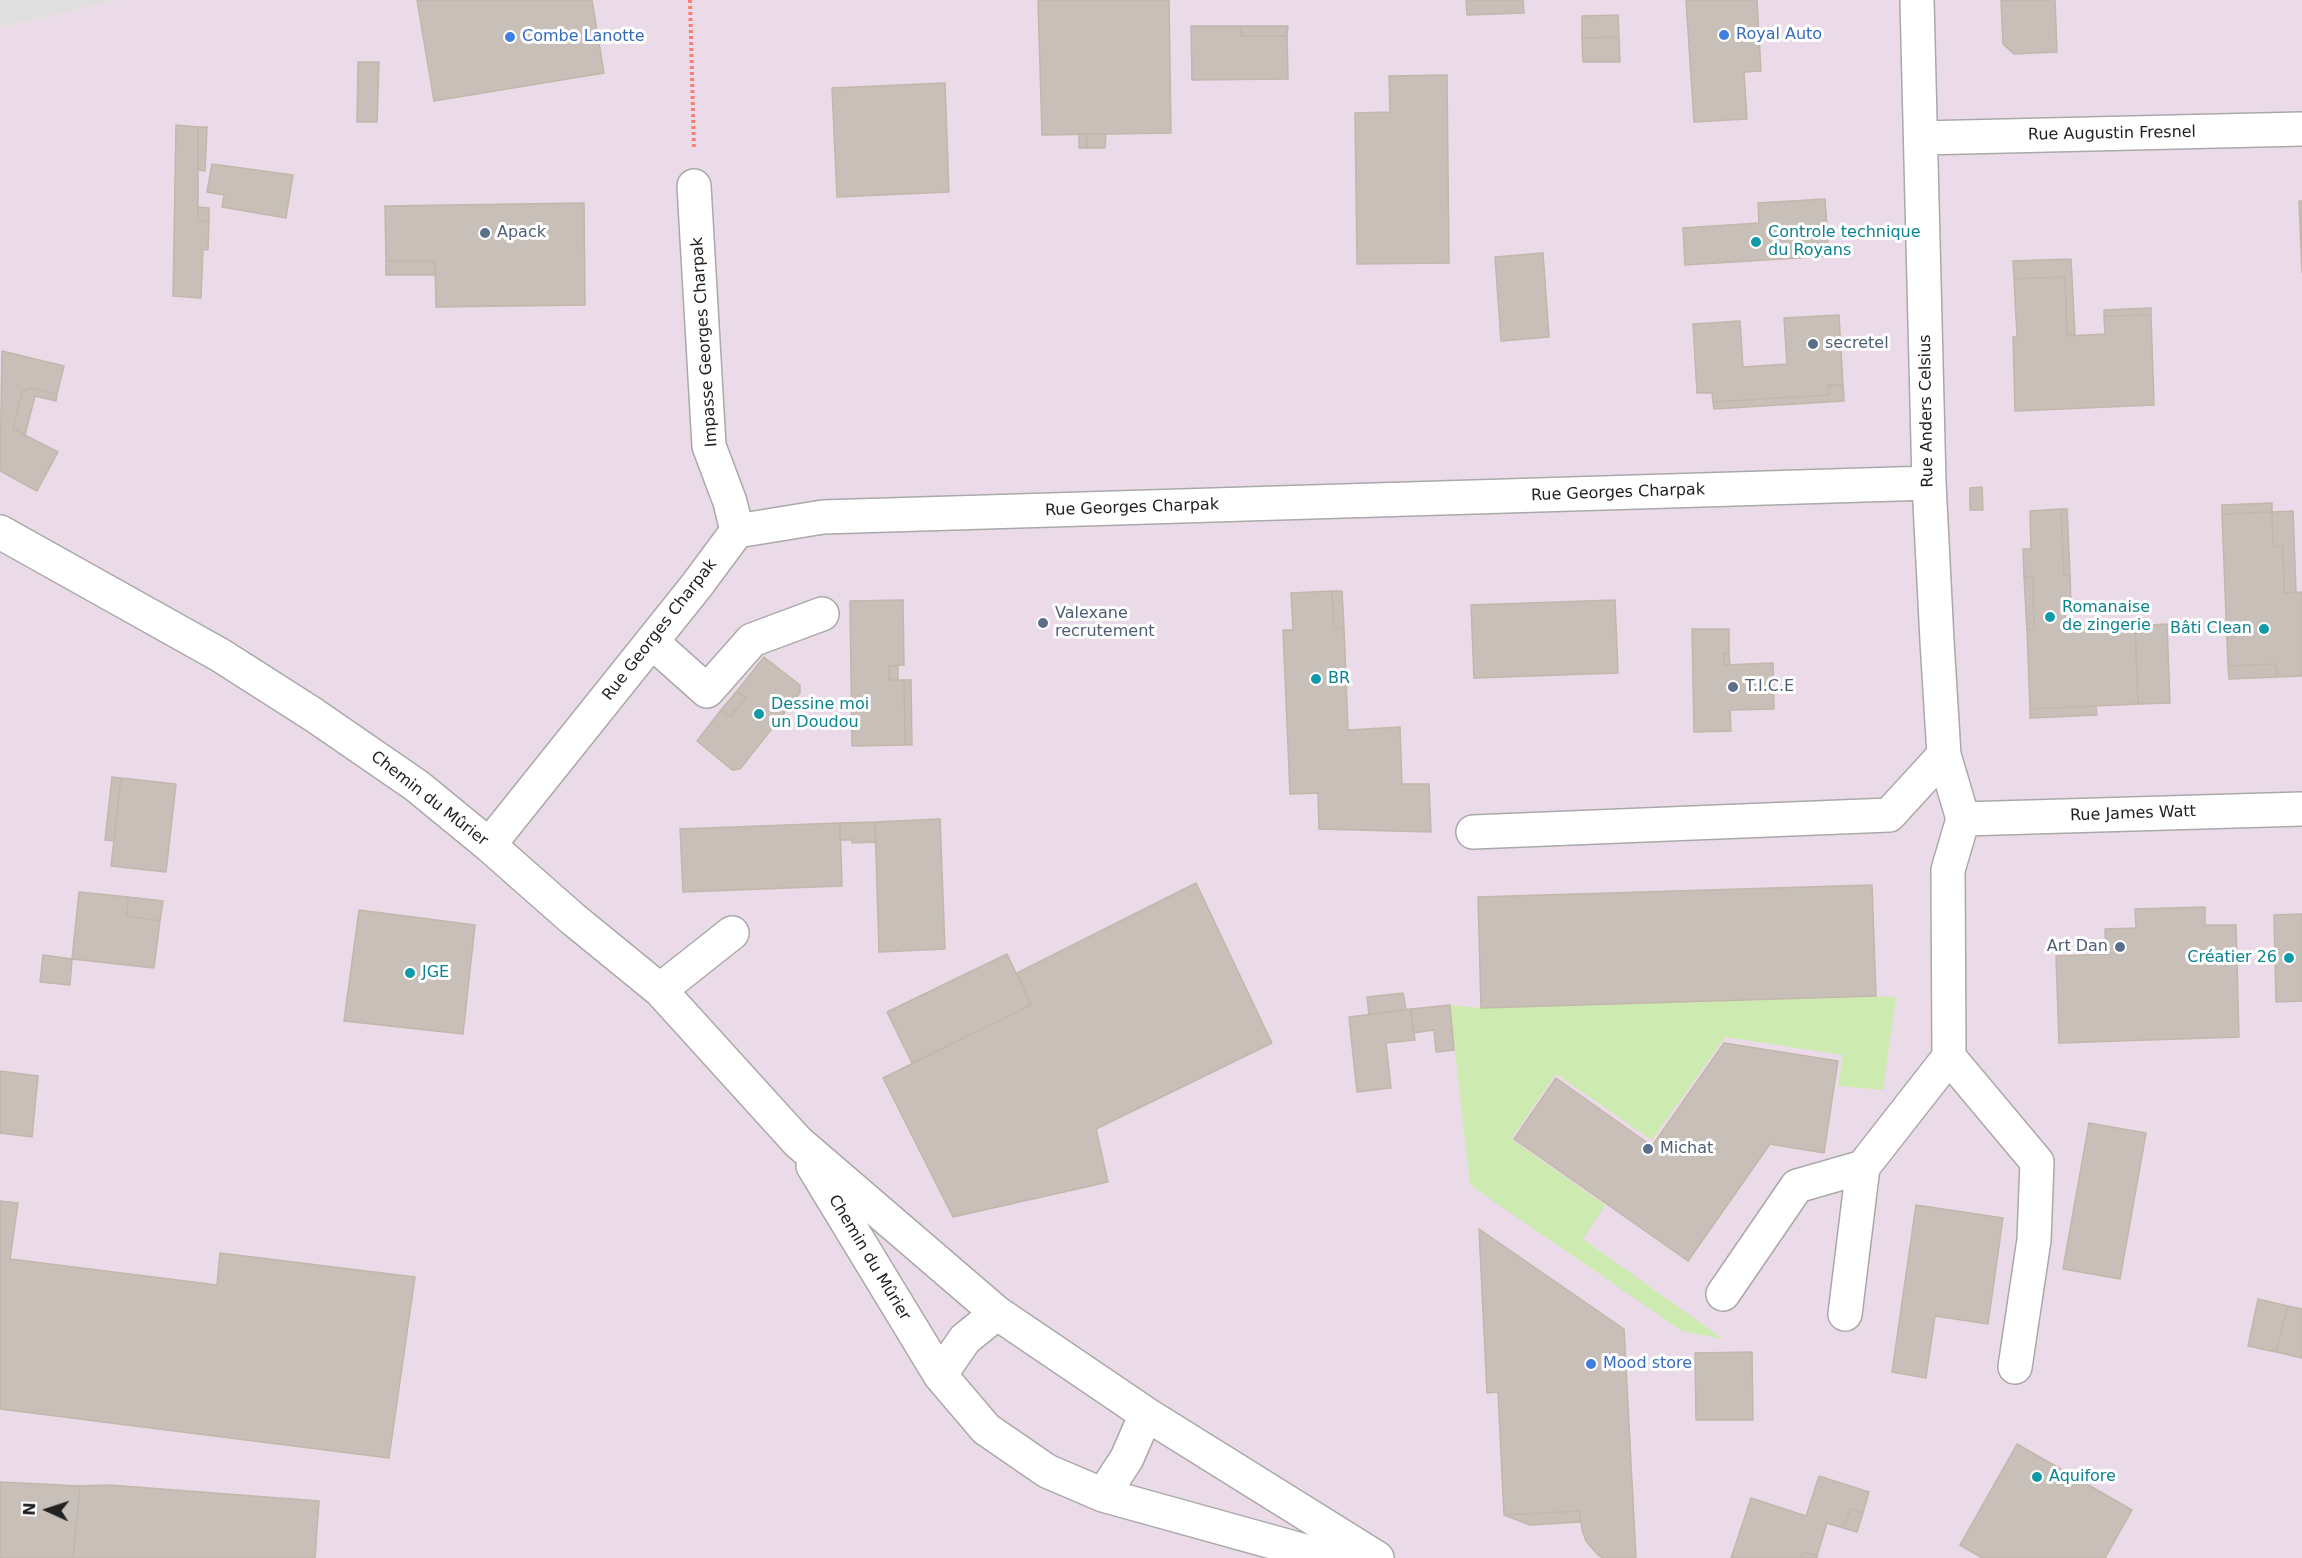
<!DOCTYPE html>
<html>
<head>
<meta charset="utf-8">
<style>
  body { margin:0 }
  #map { position:relative; width:2302px; height:1558px; overflow:hidden; background:#f2efe9; font-family:"DejaVu Sans",sans-serif }
  canvas { display:block }
  .north { position:absolute; left:18px; top:1480px; width:60px; height:60px; -webkit-text-stroke:4px #fff; paint-order:stroke; rotate:273deg; font-size:16px; font-weight:700; line-height:24px; text-align:center; color:#222 }
  .north::after { content:''; display:block; margin:auto; width:21px; height:27px; background:#222; clip-path:polygon(50% 0,100% 100%,50% 72%,0 100%) }
</style>
</head>
<body>
<div id="map">
<canvas width="2302" height="1558"></canvas>
<div class="north">N</div>
</div>
<script>
const c = document.querySelector('canvas').getContext('2d');
c.lineJoin = 'round';
function fill(path, color) {
  c.fillStyle = color;
  c.fill(path, 'evenodd');
}
function poly(rows) {
  const path = new Path2D();
  for (const r of rows) {
    path.moveTo(r[0], r[1]);
    for (let i = 2; i < r.length; i += 2) path.lineTo(r[i], r[i + 1]);
  }
  return path;
}
function trace(path, color, width, dash) {
  c.strokeStyle = color;
  c.lineWidth = width;
  c.lineCap = dash ? 'butt' : 'round';
  c.setLineDash(dash || []);
  c.stroke(path);
}
function label(font, color, halo, rows, align = 'center') {
  c.font = font + ' "DejaVu Sans",sans-serif';
  c.lineWidth = 6;
  c.setLineDash([]);
  c.textBaseline = 'middle';
  c.strokeStyle = halo;
  c.fillStyle = color;
  for (const [text, x, y, turn = 0] of rows) {
    c.save();
    c.translate(x, y);
    c.rotate((+turn || 0) * Math.PI / 180);
    c.textAlign = isNaN(turn) ? turn : align;
    if (halo) c.strokeText(text, 0, 0);
    c.fillText(text, 0, 0);
    c.restore();
  }
}
const residential = poly([
  [0,0,116,0,0,28]
]);
const industrial = poly([
  [116,0,2302,0,2302,1558,0,1558,0,28]
]);
const grass = poly([
  [1876,996,1896,997,1883,1090,1838,1086,1843,1055,1725,1037,1652,1140,1556,1074,1511,1139,1605,1205,1583,1239,1723,1339,1682,1331,1470,1185,1450,1005,1481,1008]
]);
const building = poly([
  [417,0,592,0,604,73,434,101,417,0],
  [1038,0,1169,0,1171,133,1042,135,1038,0],
  [1466,0,1523,0,1524,13,1467,15,1466,0],
  [1686,0,1757,0,1761,71,1744,72,1747,119,1694,122,1686,0],
  [2001,0,2055,0,2057,52,2014,54,2003,44,2001,0],
  [1618,15,1619,37,1582,38,1582,16,1618,15],
  [1191,26,1241,26,1241,36,1287,36,1288,79,1192,80,1191,26],
  [1241,26,1288,26,1287,36,1241,36,1241,26],
  [1619,37,1620,62,1583,62,1582,38,1619,37],
  [358,62,379,62,377,122,357,122,358,62],
  [1447,75,1449,263,1357,264,1355,113,1390,112,1389,76,1447,75],
  [945,83,949,192,837,197,832,88,945,83],
  [176,125,198,127,198,221,209,221,208,250,203,249,201,298,173,296,176,125],
  [198,127,207,127,205,171,198,170,198,127],
  [1079,134,1087,134,1087,148,1079,148,1079,134],
  [1087,134,1106,134,1105,148,1087,148,1087,134],
  [212,164,293,175,286,218,222,207,224,195,207,192,212,164],
  [1825,199,1829,256,1685,265,1683,228,1759,223,1758,203,1825,199],
  [2299,201,2302,201,2302,272,2299,201],
  [584,203,585,305,436,307,435,261,386,261,385,206,584,203],
  [198,207,209,208,209,221,198,221,198,207],
  [1543,253,1549,337,1501,341,1495,257,1543,253],
  [2071,259,2075,335,2067,336,2065,277,2014,279,2013,261,2071,259],
  [386,261,435,261,436,275,386,275,386,261],
  [2065,277,2067,336,2105,334,2104,316,2151,315,2154,405,2015,411,2013,337,2017,337,2014,279,2065,277],
  [2151,308,2151,315,2104,316,2104,310,2151,308],
  [1839,315,1843,385,1828,385,1829,395,1713,402,1712,393,1697,393,1693,324,1740,321,1743,367,1787,364,1784,318,1839,315],
  [2,351,64,366,57,394,30,388,22,392,13,429,58,452,37,491,0,471,2,351],
  [1828,385,1843,385,1844,401,1714,409,1713,402,1829,395,1828,385],
  [30,388,57,394,56,401,35,396,25,435,13,429,22,392,30,388],
  [1982,487,1983,510,1970,510,1970,488,1982,487],
  [2272,503,2272,512,2222,514,2222,505,2272,503],
  [2061,509,2067,509,2070,575,2064,575,2061,509],
  [2061,509,2064,575,2070,575,2071,607,2065,608,2066,628,2135,626,2138,704,2030,709,2027,630,2034,629,2033,577,2024,577,2023,549,2031,549,2030,511,2061,509],
  [2293,511,2296,592,2284,593,2283,546,2273,547,2272,512,2293,511],
  [2272,512,2273,547,2283,546,2284,593,2302,592,2302,676,2277,677,2276,664,2228,666,2222,514,2272,512],
  [2024,577,2033,577,2034,629,2027,630,2024,577],
  [1332,591,1334,629,1344,628,1348,730,1400,727,1402,784,1429,784,1431,832,1319,829,1318,793,1290,794,1283,630,1293,630,1291,593,1332,591],
  [1332,591,1342,591,1344,628,1334,629,1332,591],
  [903,600,904,665,889,666,889,680,904,680,905,745,852,746,850,601,903,600],
  [1615,600,1618,673,1474,678,1471,605,1615,600],
  [2167,624,2170,703,2138,704,2135,626,2167,624],
  [1692,629,1729,629,1729,653,1724,653,1724,665,1773,663,1774,709,1730,710,1731,731,1694,732,1692,629],
  [1724,653,1729,653,1730,664,1724,665,1724,653],
  [764,657,800,685,800,693,740,769,732,770,697,741,721,710,730,717,746,698,737,691,764,657],
  [2276,664,2277,677,2229,679,2228,666,2276,664],
  [889,666,898,666,898,680,889,680,889,666],
  [904,680,911,680,912,745,905,745,904,680],
  [737,691,746,698,730,717,721,710,737,691],
  [2096,706,2097,715,2030,718,2030,709,2096,706],
  [112,777,121,778,114,841,105,840,112,777],
  [121,778,176,784,166,872,111,866,121,778],
  [940,819,945,949,879,952,875,822,940,819],
  [875,822,876,842,852,843,852,840,840,840,840,823,875,822],
  [840,823,842,886,683,892,680,829,840,823],
  [1196,883,1272,1043,1096,1129,1108,1182,953,1217,883,1078,1031,1005,1017,973,1196,883],
  [1872,885,1876,996,1481,1008,1478,897,1872,885],
  [79,892,128,897,127,916,160,921,154,968,72,959,79,892],
  [128,897,163,901,160,921,127,916,128,897],
  [2205,907,2205,925,2236,925,2239,1037,2059,1043,2056,956,2106,954,2105,929,2136,928,2135,909,2205,907],
  [359,910,475,925,463,1034,344,1021,359,910],
  [2302,914,2302,1001,2276,1002,2274,915,2302,914],
  [1007,954,1031,1005,912,1063,887,1012,1007,954],
  [43,955,72,959,70,985,40,982,43,955],
  [1403,993,1406,1010,1369,1015,1367,997,1403,993],
  [1450,1005,1454,1050,1436,1052,1434,1030,1413,1033,1411,1009,1450,1005],
  [1411,1009,1415,1040,1386,1043,1391,1088,1357,1092,1349,1017,1411,1009],
  [1724,1043,1838,1061,1824,1153,1770,1144,1688,1261,1514,1139,1556,1078,1652,1146,1724,1043],
  [0,1071,38,1076,32,1137,0,1133,0,1071],
  [2089,1123,2146,1133,2120,1279,2063,1269,2089,1123],
  [0,1201,18,1203,10,1259,217,1285,220,1253,415,1277,389,1458,0,1409,0,1201],
  [1916,1205,2003,1218,1988,1324,1935,1316,1926,1378,1892,1372,1916,1205],
  [1479,1229,1624,1329,1636,1558,1603,1558,1598,1555,1586,1541,1582,1530,1580,1511,1504,1515,1498,1392,1487,1393,1479,1229],
  [2258,1299,2288,1306,2276,1352,2248,1346,2258,1299],
  [2288,1306,2302,1309,2302,1358,2276,1352,2288,1306],
  [1752,1352,1753,1420,1696,1420,1695,1353,1752,1352],
  [2017,1444,2132,1510,2105,1558,1982,1558,1960,1545,2017,1444],
  [1819,1476,1869,1492,1863,1513,1850,1509,1843,1528,1827,1523,1817,1556,1802,1552,1800,1558,1731,1558,1751,1498,1806,1516,1819,1476],
  [0,1482,80,1486,73,1558,0,1558,0,1482],
  [109,1485,319,1501,315,1558,73,1558,80,1486,109,1485],
  [1850,1509,1863,1513,1857,1532,1843,1528,1850,1509],
  [1580,1511,1580,1522,1530,1525,1504,1515,1580,1511],
  [1802,1552,1817,1556,1817,1558,1800,1558,1802,1552]
]);
const path = poly([
  [690,0,694,149]
]);
const minor = poly([
  [1917,0,1929,483,1937,641,1944,755,1963,819],
  [1921,138,2302,129],
  [694,186,709,446,730,502,737,531],
  [0,532,220,655,314,715,417,786,489,845,573,919,660,990,798,1142,997,1313],
  [652,642,707,691,752,640,822,614],
  [1963,819,2302,809],
  [1473,832,1889,815,1944,755],
  [489,845,697,585,737,531,823,517,1929,483],
  [660,990,732,933],
  [1949,1057,2037,1162,2034,1240,2015,1367],
  [813,1166,940,1375],
  [1723,1294,1797,1186,1863,1167],
  [1845,1314,1863,1167,1949,1057,1948,870,1963,819],
  [1146,1414,1127,1458,1103,1495,1047,1471,986,1429,940,1375,965,1339,997,1313,1146,1414,1377,1558],
  [1103,1495,1330,1558]
]);
const markers = [
  [1724,35,6,"#3f7fe0"],
  [510,37,6,"#3f7fe0"],
  [485,233,6,"#5c6f8a"],
  [1756,242,6,"#0f9aa8"],
  [1813,344,6,"#5c6f8a"],
  [2050,617,6,"#0f9aa8"],
  [1043,623,6,"#5c6f8a"],
  [2264,629,6,"#0f9aa8"],
  [1316,679,6,"#0f9aa8"],
  [1733,687,6,"#5c6f8a"],
  [759,714,6,"#0f9aa8"],
  [2120,947,6,"#5c6f8a"],
  [2289,958,6,"#0f9aa8"],
  [410,973,6,"#0f9aa8"],
  [1648,1149,6,"#5c6f8a"],
  [1591,1364,6,"#3f7fe0"],
  [2037,1477,6,"#0f9aa8"]
];
const shopNames = [
  ["Royal Auto",1736,35],
  ["Combe Lanotte",522,37],
  ["Mood store",1603,1364]
];
const streetNames = [
  ["Rue Augustin Fresnel",2112,134,-1],
  ["Impasse Georges Charpak",705,342,-94],
  ["Rue Anders Celsius",1927,411,-91],
  ["Rue Georges Charpak",1618,493,-2],
  ["Rue Georges Charpak",1132,508,-2],
  ["Rue Georges Charpak",660,630,-52],
  ["Chemin du Mûrier",429,799,38],
  ["Rue James Watt",2133,814,-2],
  ["Chemin du Mûrier",869,1258,59]
];
const serviceNames = [
  ["Apack",497,233],
  ["secretel",1825,344],
  ["Valexane",1055,614],
  ["recrutement",1055,632],
  ["T.I.C.E",1745,687],
  ["Art Dan",2108,947,"right"],
  ["Michat",1660,1149]
];
const cultureNames = [
  ["Controle technique",1768,233],
  ["du Royans",1768,251],
  ["Romanaise",2062,608],
  ["de zingerie",2062,626],
  ["Bâti Clean",2252,629,"right"],
  ["BR",1328,679],
  ["Dessine moi",771,705],
  ["un Doudou",771,723],
  ["Créatier 26",2277,958,"right"],
  ["JGE",422,973],
  ["Aquifore",2049,1477]
];
fill(residential, '#e0dfdf');
fill(industrial, '#ebdbe8');
fill(grass, '#cdebb0');
fill(building, '#c7bfb8');
trace(building, '#c4b6ab', 1.5);
trace(minor, '#a9a9a9', 36);
trace(path, '#fa8072', 4, [3, 3]);
trace(minor, '#fff', 33);
for (const [x, y, r, color] of markers) {
  const dot = new Path2D();
  dot.arc(x, y, r, 0, 2 * Math.PI);
  c.fillStyle = color;
  c.fill(dot);
  trace(dot, '#fff', 2);
}
label('16px', '#366cbe', '#fff', shopNames, 'left');
label('16px', '#222', '#fff', streetNames);
label('16px', '#4e5e75', '#fff', serviceNames, 'left');
label('16px', '#0d838f', '#fff', cultureNames, 'left');
</script>
</body>
</html>
